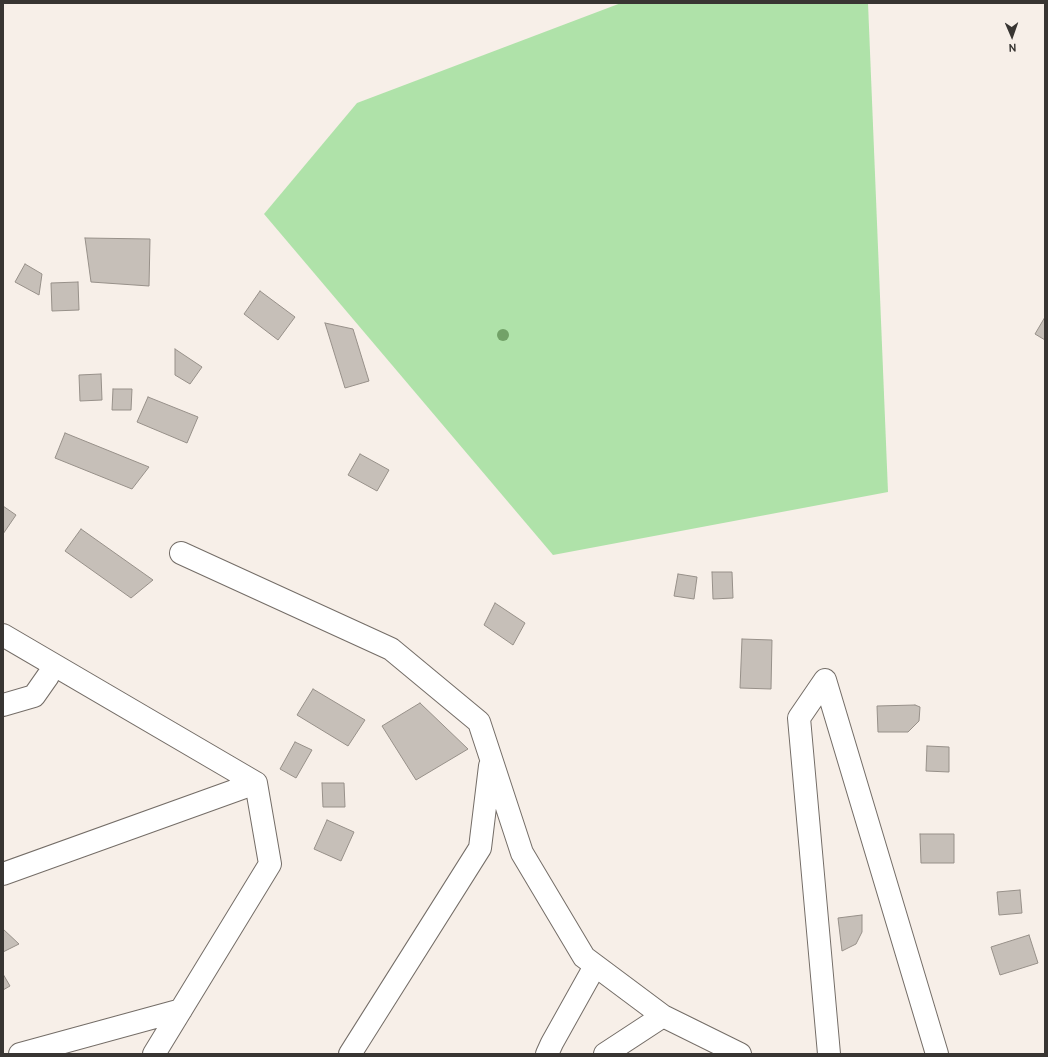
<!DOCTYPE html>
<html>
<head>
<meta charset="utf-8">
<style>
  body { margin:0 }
  #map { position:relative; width:1048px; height:1057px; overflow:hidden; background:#f7efe8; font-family:Cabin,sans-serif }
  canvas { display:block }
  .frame { position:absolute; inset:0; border:4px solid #383532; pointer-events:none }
  .north { position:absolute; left:992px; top:16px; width:40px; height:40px; -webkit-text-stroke:3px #f7efe8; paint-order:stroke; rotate:178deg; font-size:11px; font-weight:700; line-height:16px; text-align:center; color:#383532 }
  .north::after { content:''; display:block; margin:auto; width:14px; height:18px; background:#383532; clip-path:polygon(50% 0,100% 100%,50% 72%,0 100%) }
</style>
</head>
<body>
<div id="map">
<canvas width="1048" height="1057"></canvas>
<div class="frame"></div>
<div class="north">N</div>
</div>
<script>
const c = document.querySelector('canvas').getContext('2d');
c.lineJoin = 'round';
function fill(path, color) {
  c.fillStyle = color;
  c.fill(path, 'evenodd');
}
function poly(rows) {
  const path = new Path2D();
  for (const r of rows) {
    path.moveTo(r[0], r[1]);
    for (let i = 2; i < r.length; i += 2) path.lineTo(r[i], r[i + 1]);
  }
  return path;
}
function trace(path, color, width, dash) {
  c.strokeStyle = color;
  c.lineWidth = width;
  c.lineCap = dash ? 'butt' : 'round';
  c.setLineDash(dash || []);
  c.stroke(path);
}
const green = poly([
  [621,3,868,3,888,492,553,555,264,214,357,103]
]);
const building = poly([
  [85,238,150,239,149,286,91,282,85,238],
  [25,264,42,274,39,295,15,282,25,264],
  [78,282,79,310,52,311,51,283,78,282],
  [260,291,295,317,278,340,244,314,260,291],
  [1045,317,1045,340,1035,334,1045,317],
  [325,323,353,329,369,381,345,388,325,323],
  [175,349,202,367,190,384,175,375,175,349],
  [101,374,102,400,80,401,79,375,101,374],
  [113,389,132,389,131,410,112,410,113,389],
  [148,397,198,417,187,443,137,422,148,397],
  [65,433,149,467,132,489,55,458,65,433],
  [360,454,389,470,377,491,348,475,360,454],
  [3,506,16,515,3,534,3,506],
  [81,529,153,580,131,598,65,551,81,529],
  [712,572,732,572,733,598,713,599,712,572],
  [678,574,697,577,694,599,674,596,678,574],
  [495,603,525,623,513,645,484,625,495,603],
  [742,639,772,640,771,689,740,688,742,639],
  [313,689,365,720,348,746,297,715,313,689],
  [420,703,468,749,416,780,382,726,420,703],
  [915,705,920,707,919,721,908,732,878,732,877,706,915,705],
  [295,742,312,750,296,778,280,769,295,742],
  [927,746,949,747,949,772,926,771,927,746],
  [322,783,344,783,345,807,323,807,322,783],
  [327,820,354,832,341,861,314,849,327,820],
  [920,834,954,834,954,863,921,863,920,834],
  [1020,890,1022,913,999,915,997,892,1020,890],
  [862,915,862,932,856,944,842,951,838,918,862,915],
  [3,929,19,944,3,952,3,929],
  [1029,935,1038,963,1000,975,991,947,1029,935],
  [3,974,10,986,3,990,3,974]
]);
const minor = poly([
  [181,553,391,649,479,722,522,853,584,957,663,1016,740,1054],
  [3,635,256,783,270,864,154,1054],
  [3,705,34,696,48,676],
  [3,874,256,783],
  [20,1054,181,1010],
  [350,1054,480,848,490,766],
  [547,1054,552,1043,595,966],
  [605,1054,663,1016],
  [829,1054,799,718,825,680,937,1054]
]);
const trees = [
  [503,335]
];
fill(green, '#afe2a9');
fill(building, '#c6bfb8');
trace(building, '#979089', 1);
trace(minor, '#746d67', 24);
trace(minor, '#fff', 22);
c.fillStyle = '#72a268';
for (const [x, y] of trees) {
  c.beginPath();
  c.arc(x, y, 6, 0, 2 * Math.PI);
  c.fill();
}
</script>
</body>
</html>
